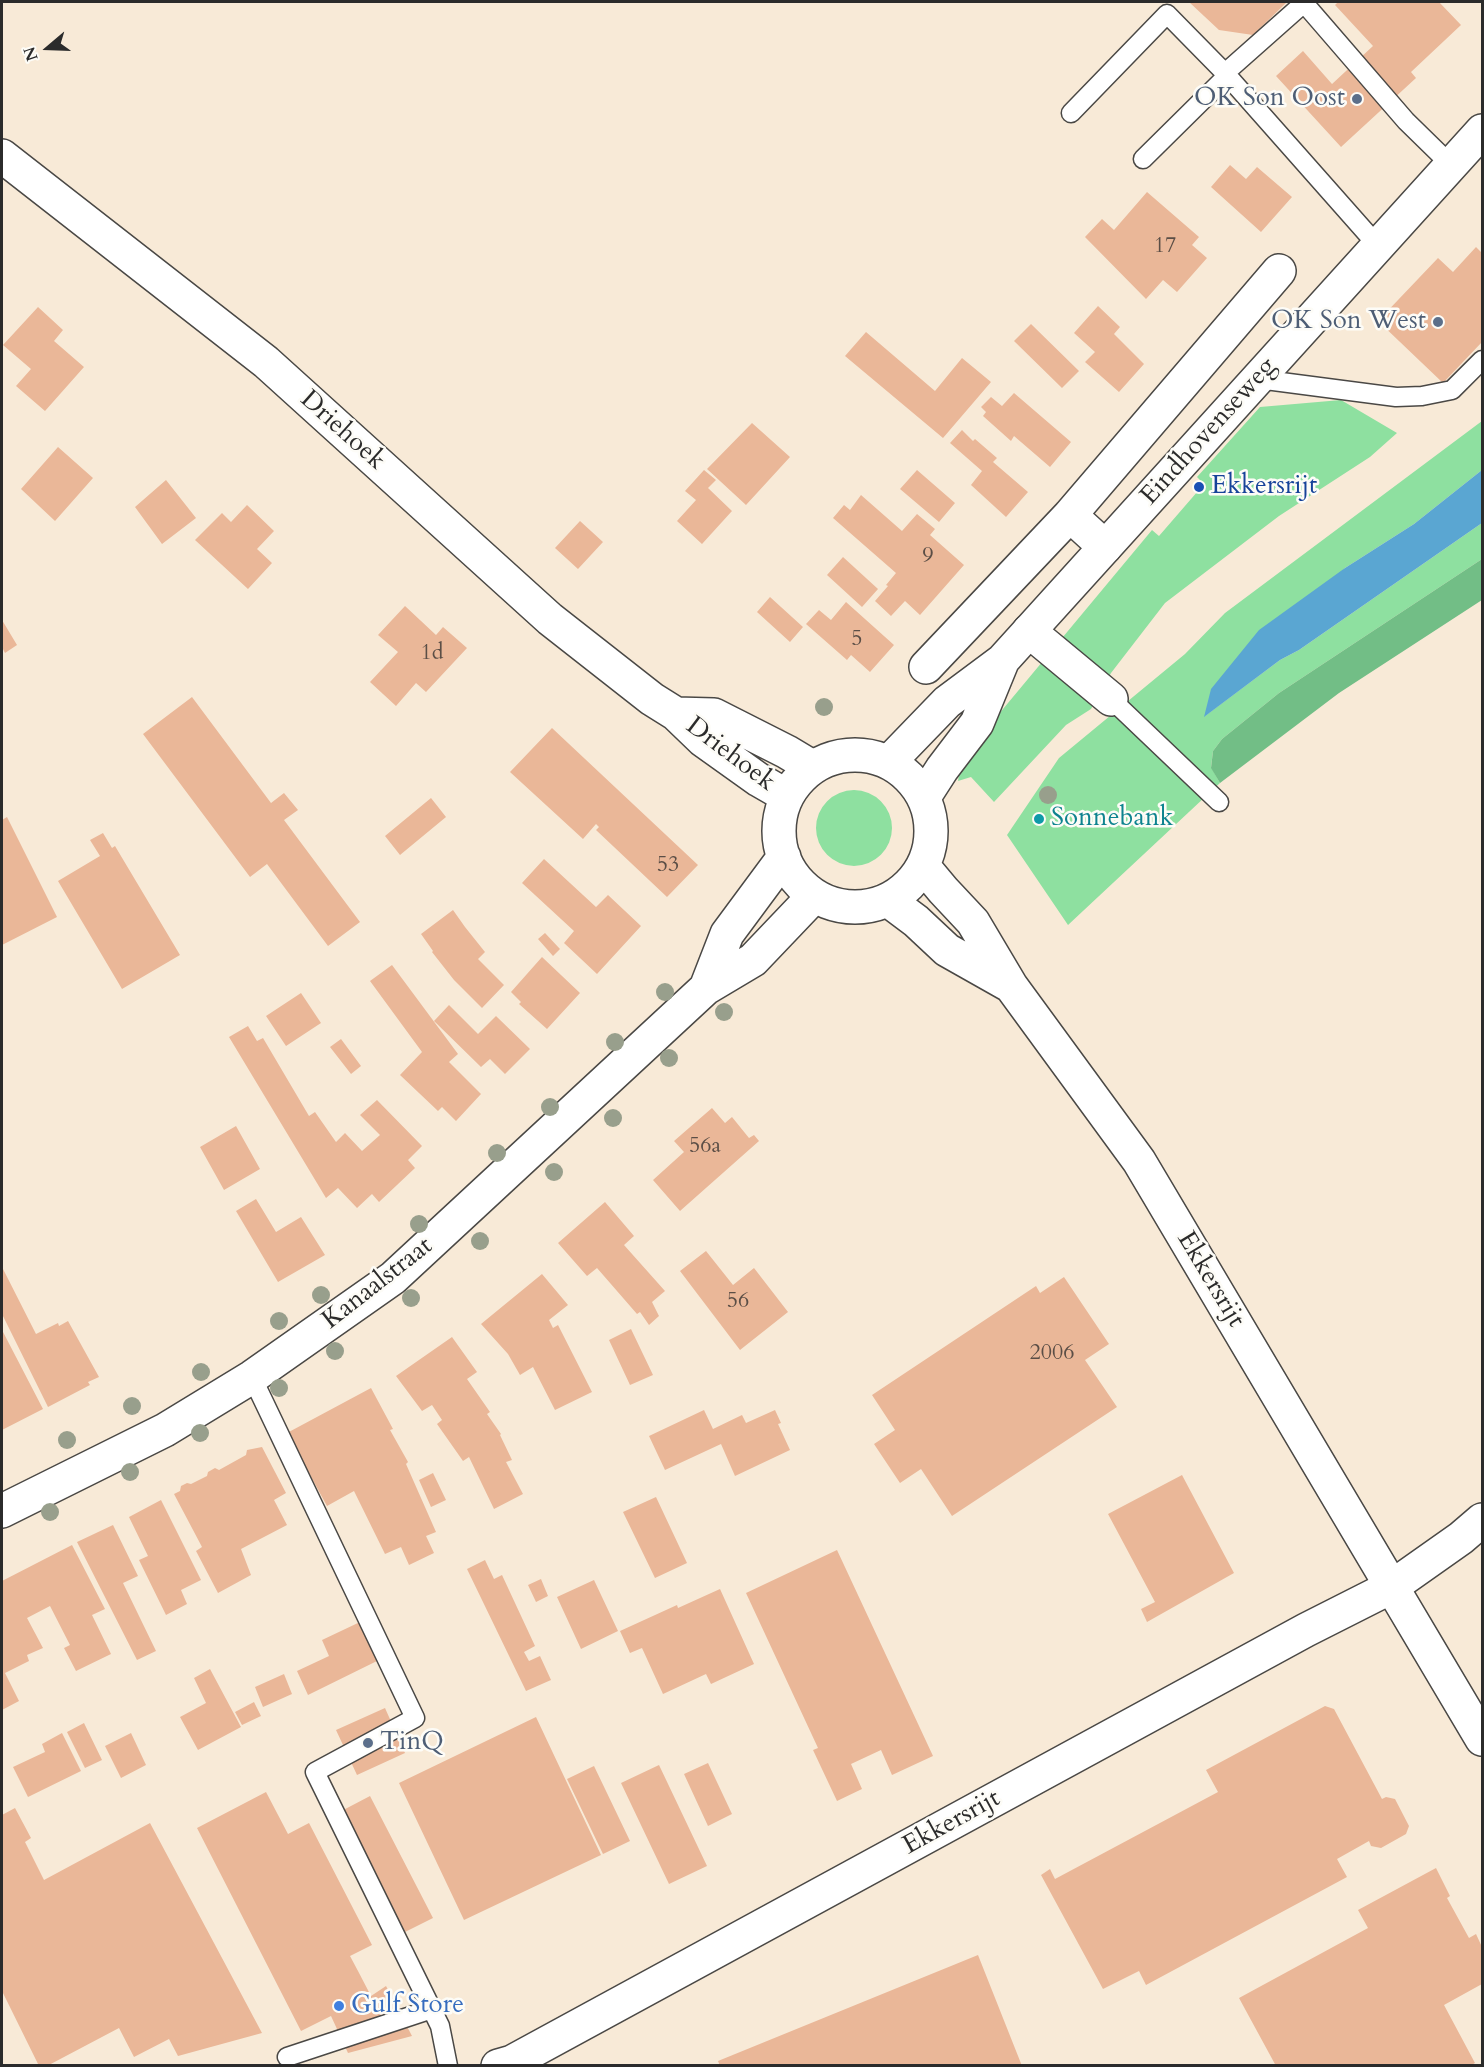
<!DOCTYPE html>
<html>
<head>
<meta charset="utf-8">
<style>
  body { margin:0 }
  #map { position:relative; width:1484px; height:2067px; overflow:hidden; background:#f8ead7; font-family:Cardo,serif }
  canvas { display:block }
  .frame { position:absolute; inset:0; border:3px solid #2b2b2b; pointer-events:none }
  .north { position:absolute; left:18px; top:18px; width:60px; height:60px; -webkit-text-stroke:4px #fdfcf7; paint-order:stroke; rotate:251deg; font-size:16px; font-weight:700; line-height:24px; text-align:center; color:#2b2b2b }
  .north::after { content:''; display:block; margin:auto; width:21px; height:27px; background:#2b2b2b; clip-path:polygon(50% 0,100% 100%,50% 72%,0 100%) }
</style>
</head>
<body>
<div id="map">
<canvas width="1484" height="2067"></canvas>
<div class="frame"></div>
<div class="north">N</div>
</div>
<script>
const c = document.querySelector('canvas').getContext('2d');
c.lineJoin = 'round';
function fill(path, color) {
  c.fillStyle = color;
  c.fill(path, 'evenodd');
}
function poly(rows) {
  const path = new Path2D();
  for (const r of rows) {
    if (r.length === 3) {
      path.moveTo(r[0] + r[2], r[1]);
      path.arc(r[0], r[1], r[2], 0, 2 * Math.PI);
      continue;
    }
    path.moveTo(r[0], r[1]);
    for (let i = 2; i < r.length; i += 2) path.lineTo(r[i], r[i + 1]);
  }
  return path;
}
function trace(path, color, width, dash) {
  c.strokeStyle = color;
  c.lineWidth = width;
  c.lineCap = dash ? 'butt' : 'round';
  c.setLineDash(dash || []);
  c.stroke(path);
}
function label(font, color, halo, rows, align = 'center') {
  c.font = font + ' Cardo,serif';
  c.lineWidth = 5;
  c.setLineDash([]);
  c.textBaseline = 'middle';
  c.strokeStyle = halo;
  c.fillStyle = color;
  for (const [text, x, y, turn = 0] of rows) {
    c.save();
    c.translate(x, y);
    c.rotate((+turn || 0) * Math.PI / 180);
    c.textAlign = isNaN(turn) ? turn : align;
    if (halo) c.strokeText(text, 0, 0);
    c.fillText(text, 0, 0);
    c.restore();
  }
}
const green = poly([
  [1341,400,1397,433,1370,457,1279,516,1165,603,1111,673,1091,709,1066,725,994,802,971,777,958,781,961,762,993,721,1152,530,1159,536,1204,484,1197,477,1260,407],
  [1482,421,1482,470,1414,524,1345,568,1205,716,1280,660,1299,650,1482,523,1482,559,1279,693,1222,739,1213,751,1211,767,1220,783,1068,925,1007,835,1059,758,1185,654,1225,613],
  [854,828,38]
]);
const forest = poly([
  [1482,559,1482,600,1339,693,1220,783,1211,768,1213,751,1222,739,1279,693]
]);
const water = poly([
  [1482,470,1482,523,1299,650,1280,660,1204,717,1211,689,1259,630,1345,568,1414,524]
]);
const building = poly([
  [1189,2,1287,2,1253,35,1219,30],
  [1338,2,1439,2,1461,25,1411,72,1416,78,1341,147,1276,76,1303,51,1332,84,1373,46,1335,5],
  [1230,165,1246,179,1257,167,1292,197,1261,232,1211,187],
  [1147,192,1199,237,1192,245,1207,258,1177,292,1163,280,1146,299,1085,237,1102,219,1114,230],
  [1476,247,1482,253,1482,342,1443,383,1378,321,1438,258,1453,272],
  [1098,306,1120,327,1114,334,1144,364,1119,392,1085,362,1095,352,1074,333],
  [38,307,63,330,54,341,84,367,45,411,16,386,31,369,3,345],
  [1031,324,1079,371,1062,388,1014,341],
  [866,332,935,391,962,358,991,382,943,438,845,356],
  [1014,393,1071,442,1050,467,1014,436,1011,441,983,416,986,412,981,407,991,397,1002,406],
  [752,423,790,457,746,505,707,469],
  [962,430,973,441,975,439,997,458,993,462,1028,492,1006,517,971,485,982,471,950,443],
  [58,447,93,478,55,521,21,489],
  [704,470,716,480,708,488,732,511,702,544,677,521,696,500,685,491],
  [917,470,955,503,939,522,900,489],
  [166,480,196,518,162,544,135,507],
  [861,495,902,531,917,514,935,529,930,535,964,565,920,615,905,601,891,616,875,601,888,586,886,585,896,573,833,518,844,505,850,510],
  [247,505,274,531,257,549,272,563,248,589,195,540,222,513,231,522],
  [580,521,603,542,578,569,555,548],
  [843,557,878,589,862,607,827,575],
  [770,597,803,627,790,642,757,612],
  [846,602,894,645,870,672,851,655,847,660,806,624,819,610,831,620],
  [405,606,436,635,443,627,467,648,426,692,416,683,396,706,370,682,398,652,378,635],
  [2,620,17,645,5,653,2,647],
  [192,697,271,803,284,793,298,810,284,820,360,922,328,946,267,864,250,877,143,734],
  [552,728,698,865,667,897,596,830,599,827,596,824,583,839,510,772],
  [431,798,446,817,400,855,385,836],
  [7,817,57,917,2,945,2,820],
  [103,833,112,848,115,846,180,955,122,989,58,881,100,856,90,840],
  [544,859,596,907,608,895,641,926,597,974,564,943,574,931,522,883],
  [453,910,465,927,485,952,478,959,504,985,482,1008,454,980,432,952,433,951,421,934],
  [545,933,560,949,553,956,538,939],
  [542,957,580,993,547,1029,519,1004,521,1002,511,992],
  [392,965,458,1054,449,1062,481,1094,456,1121,442,1107,438,1111,400,1075,422,1052,370,981],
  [301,993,321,1023,286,1046,266,1016],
  [449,1005,478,1034,496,1016,530,1049,505,1074,490,1059,481,1067,434,1021],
  [248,1026,257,1041,263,1038,309,1116,315,1112,336,1142,345,1133,362,1151,380,1135,360,1115,377,1100,422,1146,408,1160,415,1168,379,1202,372,1194,357,1208,338,1188,326,1198,229,1037],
  [341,1039,361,1066,351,1074,330,1047],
  [712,1108,725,1123,732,1117,749,1138,754,1135,759,1141,680,1211,653,1180,684,1152,674,1141],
  [236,1126,260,1169,224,1190,200,1147],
  [256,1199,276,1232,301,1217,325,1255,278,1282,236,1211],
  [605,1202,634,1236,624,1245,665,1291,652,1302,659,1316,649,1325,640,1312,637,1314,597,1268,587,1276,558,1243],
  [706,1251,733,1285,754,1268,788,1312,740,1350,680,1271],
  [2,1267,36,1334,58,1323,59,1326,68,1321,99,1377,88,1382,90,1385,48,1407,2,1314],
  [542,1274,568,1305,549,1320,553,1328,558,1325,592,1392,555,1410,533,1367,520,1375,508,1354,481,1324],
  [1064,1277,1109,1344,1085,1360,1117,1407,952,1516,921,1469,900,1483,874,1444,895,1430,872,1395,1036,1286,1040,1293],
  [631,1329,653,1375,630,1385,609,1340],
  [2,1330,43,1409,2,1430],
  [452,1337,477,1372,467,1379,490,1412,487,1414,501,1434,500,1435,512,1460,506,1462,523,1494,494,1509,469,1457,463,1461,437,1424,442,1420,432,1405,422,1411,396,1376],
  [371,1388,393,1429,390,1430,408,1462,406,1464,436,1532,426,1536,434,1553,409,1565,401,1547,385,1554,354,1491,327,1506,287,1433],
  [704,1410,713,1429,742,1415,746,1423,775,1410,781,1423,778,1424,790,1450,735,1476,721,1444,665,1470,649,1436],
  [262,1447,286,1493,274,1500,287,1525,241,1549,251,1575,218,1593,196,1551,202,1547,174,1494,180,1491,181,1486,187,1483,191,1484,207,1476,208,1472,215,1468,219,1470,246,1455,247,1450],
  [433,1473,446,1500,431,1507,419,1480],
  [1182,1475,1234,1573,1147,1622,1141,1609,1155,1602,1108,1514],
  [656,1497,687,1563,655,1578,623,1512],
  [161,1500,201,1580,181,1590,187,1604,166,1615,139,1560,148,1556,129,1517],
  [113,1525,138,1576,123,1583,156,1651,137,1660,77,1542],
  [72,1545,105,1609,92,1615,111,1654,76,1671,64,1648,70,1645,50,1606,27,1618,43,1648,27,1655,29,1661,5,1673,19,1701,2,1710,2,1581],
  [837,1550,933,1756,892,1775,881,1750,851,1764,862,1789,837,1801,813,1750,818,1748,746,1593],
  [485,1560,494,1579,502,1575,535,1646,524,1652,529,1661,540,1656,551,1680,526,1691,467,1569],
  [541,1579,548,1596,536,1602,528,1585],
  [594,1580,618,1631,581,1649,557,1597],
  [720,1589,754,1664,711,1684,706,1674,663,1694,642,1648,630,1653,620,1631,677,1605,678,1608],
  [360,1622,379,1660,308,1695,297,1671,329,1656,322,1640],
  [210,1669,241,1727,198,1750,180,1717,206,1703,194,1678],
  [284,1674,292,1694,263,1707,255,1687],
  [254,1702,261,1716,242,1725,235,1712],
  [1325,1706,1334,1709,1382,1799,1386,1797,1395,1799,1409,1826,1406,1834,1381,1848,1371,1846,1369,1841,1337,1859,1347,1877,1146,1985,1139,1971,1103,1989,1041,1875,1050,1869,1055,1879,1218,1792,1206,1770],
  [385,1708,405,1753,357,1775,336,1730],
  [536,1717,601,1855,464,1920,399,1783],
  [84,1723,102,1760,85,1768,67,1732],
  [62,1733,81,1771,28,1797,13,1767,45,1752,42,1744],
  [131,1733,146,1765,121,1778,105,1746],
  [708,1763,732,1814,708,1826,684,1774],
  [659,1765,707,1866,669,1884,621,1783],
  [594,1766,630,1841,603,1854,567,1779],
  [266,1792,288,1834,309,1823,372,1945,350,1956,358,1971,371,1996,386,1986,412,2036,348,2053,331,2016,301,2031,197,1828],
  [370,1796,433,1918,391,1939,330,1817],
  [15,1808,31,1838,25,1842,44,1880,150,1823,262,2033,178,2056,169,2039,134,2057,119,2028,47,2066,39,2066,2,1991,2,1815],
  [1436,1868,1450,1896,1447,1898,1469,1938,1476,1934,1482,1947,1482,1984,1444,2005,1475,2063,1470,2066,1276,2066,1239,1998,1368,1928,1358,1910],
  [978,1955,1022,2066,720,2066,718,2061]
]);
const lane = poly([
  [1071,113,1167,14,1225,73],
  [1143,159,1228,75],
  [1378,246,1225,73,1304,3,1406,121,1452,166],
  [1258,379,1396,397,1422,396,1452,390,1482,360],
  [1111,699,1219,802],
  [252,1377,415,1718,315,1772,440,2026,448,2066],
  [287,2057,432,2009]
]);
const street = poly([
  [2,156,266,362,550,619,652,699,676,714,703,740,759,780,785,795],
  [1070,515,1105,547],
  [1029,631,1111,699],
  [926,667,1070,515,1279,271],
  [676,714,714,715,787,752,812,767],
  [498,2066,512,2062,1306,1630,1393,1586,1461,1538,1482,1520]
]);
const secondary = poly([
  [855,831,76],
  [889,762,947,702,1002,661,1482,131],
  [924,797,942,769,977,723,1002,662],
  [923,866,943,890,973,922,1011,986,1139,1161,1482,1739],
  [888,900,916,921,947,950,1009,985],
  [706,988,727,934,784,857],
  [2,1511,165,1430,252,1377,393,1278,706,988,753,960,814,896]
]);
const trees = [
  [824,707],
  [1048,795],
  [665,992],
  [724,1012],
  [615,1042],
  [669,1058],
  [550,1107],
  [613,1118],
  [497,1153],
  [554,1172],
  [419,1224],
  [480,1241],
  [321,1295],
  [411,1298],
  [279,1321],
  [335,1351],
  [201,1372],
  [279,1388],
  [132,1406],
  [200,1433],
  [67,1440],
  [130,1472],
  [50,1512]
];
const markers = [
  [1357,99,6,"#5c6f8a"],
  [1438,322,6,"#5c6f8a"],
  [1199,487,6,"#1a4fb4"],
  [1039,819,6,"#0f9aa8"],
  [368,1743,6,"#5c6f8a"],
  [339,2006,6,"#3f7fe0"]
];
const numberNames = [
  ["17",1165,247],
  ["9",928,557],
  ["5",857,640],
  ["1d",432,654],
  ["53",668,866],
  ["56a",705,1147],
  ["56",738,1302],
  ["2006",1052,1354]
];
const serviceNames = [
  ["OK Son Oost",1345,99],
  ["OK Son West",1426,322],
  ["TinQ",380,1743,"left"]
];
const streetNames = [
  ["Driehoek",342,431,42],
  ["Eindhovenseweg",1209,432,-48],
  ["Driehoek",730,755,37],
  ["Ekkersrijt",1210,1280,59],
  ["Kanaalstraat",378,1284,-38],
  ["Ekkersrijt",952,1823,-29]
];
const transitNames = [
  ["Ekkersrijt",1211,487]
];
const cultureNames = [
  ["Sonnebank",1051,819]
];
const shopNames = [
  ["Gulf Store",351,2006]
];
fill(green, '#8ee0a0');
fill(forest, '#72be86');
fill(water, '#5aa6d2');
fill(building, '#eab798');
trace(lane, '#4a4845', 21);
trace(street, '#4a4845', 36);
trace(secondary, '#4a4845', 36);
trace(lane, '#fff', 18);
trace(street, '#fff', 33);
trace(secondary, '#fff', 33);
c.fillStyle = '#989f8c';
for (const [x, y] of trees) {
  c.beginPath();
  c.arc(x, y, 9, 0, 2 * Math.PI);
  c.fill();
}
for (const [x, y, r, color] of markers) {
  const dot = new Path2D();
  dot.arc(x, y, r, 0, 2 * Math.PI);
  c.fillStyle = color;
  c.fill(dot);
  trace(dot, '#fdfcf7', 2);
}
label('22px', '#5b4e46', null, numberNames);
label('26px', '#4e5e75', '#fdfcf7', serviceNames, 'right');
label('26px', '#2b2b2b', '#fdfcf7', streetNames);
label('26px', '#164399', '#fdfcf7', transitNames, 'left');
label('26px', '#0d838f', '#fdfcf7', cultureNames, 'left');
label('26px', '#366cbe', '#fdfcf7', shopNames, 'left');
</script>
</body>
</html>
